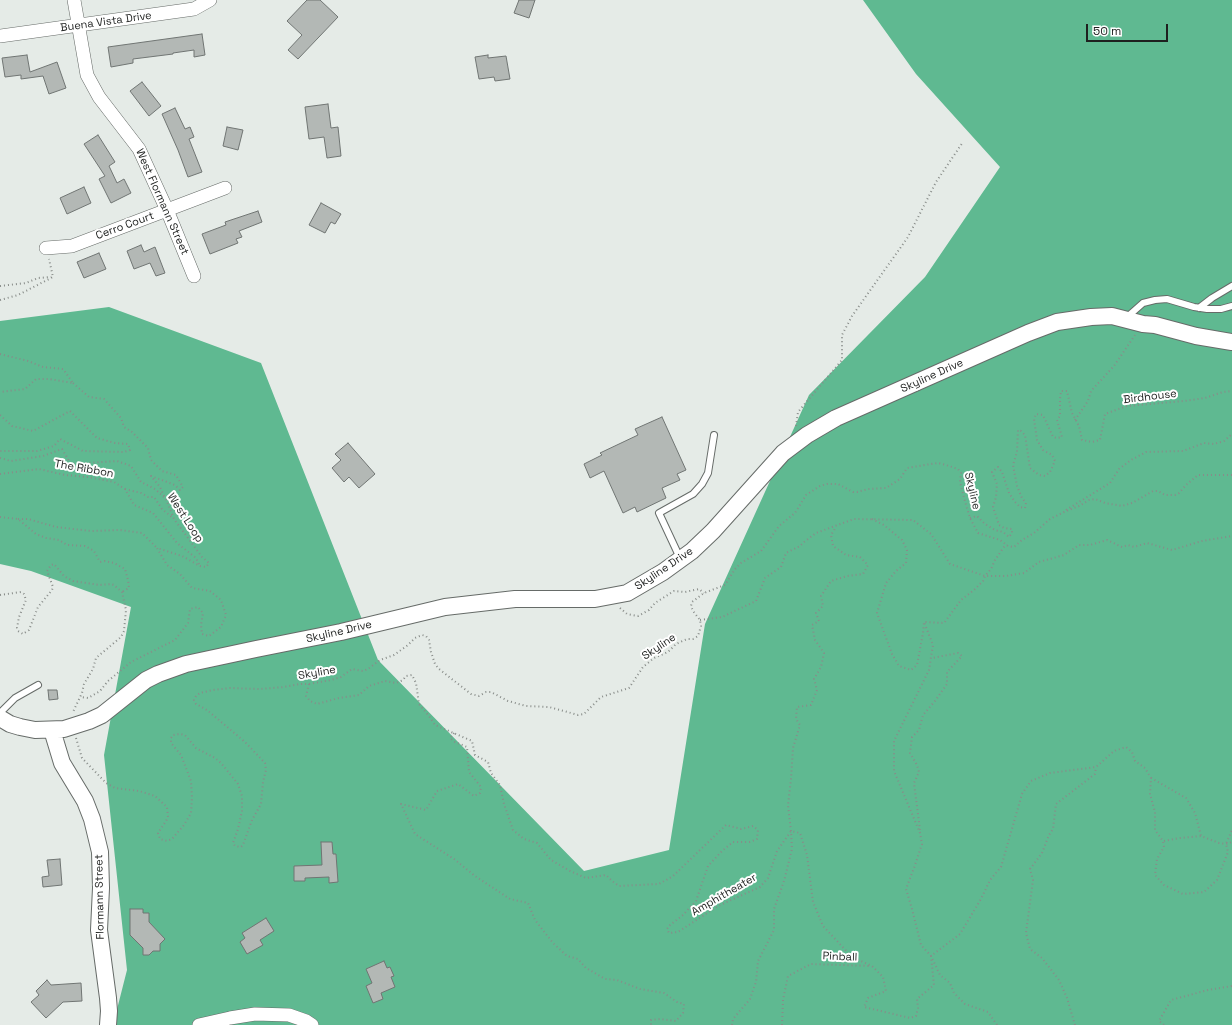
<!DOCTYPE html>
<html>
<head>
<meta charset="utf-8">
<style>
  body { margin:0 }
  #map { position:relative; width:1232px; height:1025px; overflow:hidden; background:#e5ebe7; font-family:"Space Grotesk",sans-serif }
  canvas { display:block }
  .scale { position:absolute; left:1086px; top:24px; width:82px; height:18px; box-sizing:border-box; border:2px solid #1e201f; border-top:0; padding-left:5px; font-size:12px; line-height:14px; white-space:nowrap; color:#1e201f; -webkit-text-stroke:3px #fff; paint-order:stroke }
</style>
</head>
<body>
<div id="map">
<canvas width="1232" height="1025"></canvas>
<div class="scale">50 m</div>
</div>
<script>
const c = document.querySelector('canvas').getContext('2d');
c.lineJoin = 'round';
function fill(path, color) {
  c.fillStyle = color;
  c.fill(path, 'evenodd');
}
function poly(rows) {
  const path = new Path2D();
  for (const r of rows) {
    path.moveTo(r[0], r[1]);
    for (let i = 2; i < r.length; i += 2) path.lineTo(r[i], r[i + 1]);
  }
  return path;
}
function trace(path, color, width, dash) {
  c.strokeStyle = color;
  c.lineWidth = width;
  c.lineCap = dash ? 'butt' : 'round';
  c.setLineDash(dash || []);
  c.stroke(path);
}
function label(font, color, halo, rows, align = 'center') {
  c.font = font + ' "Space Grotesk",sans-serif';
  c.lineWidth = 4;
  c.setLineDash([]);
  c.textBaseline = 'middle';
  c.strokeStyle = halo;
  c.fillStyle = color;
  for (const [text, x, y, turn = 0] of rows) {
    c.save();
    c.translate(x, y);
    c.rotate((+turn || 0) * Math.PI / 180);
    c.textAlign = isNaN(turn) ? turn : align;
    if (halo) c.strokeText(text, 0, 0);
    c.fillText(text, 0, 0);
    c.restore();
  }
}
const forest = poly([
  [863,0,1232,0,1232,1025,113,1025,127,970,104,755,131,607,31,571,0,564,0,321,109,307,261,363,378,660,584,871,669,850,705,624,809,395,925,277,1000,167,916,74]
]);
const building = poly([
  [307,0,320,0,338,17,298,59,288,50,302,35,287,21,307,0],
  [519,0,535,0,529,18,514,13,519,0],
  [202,34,205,55,194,57,194,50,173,53,173,54,133,59,133,63,111,67,108,47,202,34],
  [27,55,30,72,57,62,66,88,49,94,43,76,21,79,21,75,5,77,2,58,27,55],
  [488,55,488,58,506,56,510,79,495,81,494,77,479,79,475,57,488,55],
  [142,82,161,106,149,116,130,91,142,82],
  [328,104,331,128,338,127,341,156,327,158,324,137,309,139,305,107,328,104],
  [175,108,185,129,190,127,194,137,189,139,202,172,188,177,178,150,162,114,175,108],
  [227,127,243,130,238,150,223,146,227,127],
  [98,135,115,162,109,166,117,183,124,179,131,193,111,203,99,179,105,176,84,144,98,135],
  [84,187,91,203,67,214,60,198,84,187],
  [321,203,341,214,335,224,331,222,325,233,309,225,321,203],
  [258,211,262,222,239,231,242,237,236,239,238,243,210,254,202,234,226,225,225,222,258,211],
  [141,245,144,252,155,247,165,273,156,276,150,263,134,269,127,251,141,245],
  [99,253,106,269,84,278,77,262,99,253],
  [662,417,686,470,677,474,680,480,662,488,666,498,637,512,635,507,623,513,604,471,590,478,584,464,602,455,600,453,638,435,635,429,662,417],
  [348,443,375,474,359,488,349,477,344,482,332,468,341,460,335,454,348,443],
  [48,690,57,690,58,699,49,700,48,690],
  [321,842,332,842,333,854,336,854,338,882,329,883,329,877,305,878,305,881,294,881,294,866,322,865,321,842],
  [60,859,62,885,43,887,42,877,49,876,47,860,60,859],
  [130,909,143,909,143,913,149,913,149,922,165,939,160,944,160,951,153,951,149,955,143,955,143,948,130,935,130,909],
  [266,918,274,931,260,940,263,945,247,954,240,942,245,938,242,933,266,918],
  [384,961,387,968,390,967,394,976,391,977,395,987,381,993,383,999,373,1003,366,986,372,983,366,969,384,961],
  [47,980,51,985,81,983,82,1001,63,1002,46,1018,31,1002,39,995,36,991,47,980]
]);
const path = poly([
  [0,286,26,283,38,278,51,277],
  [0,300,18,295,53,277,49,259],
  [0,354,28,361,43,367,63,369,73,383,49,379,36,379,25,389,0,392],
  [73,383,89,397,104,399,121,418,124,427,132,432,148,448,151,460,162,471,176,475,183,487,180,490,175,485,151,476,160,487,165,498],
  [0,415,12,426,33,431,70,411,97,438,115,443,128,444,130,450,124,452,83,451,60,439,54,446,37,451,0,451],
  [1075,420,1088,401,1091,391,1114,366,1135,335],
  [796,426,798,412,842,360,842,335,852,316,908,237,936,182,963,142],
  [0,458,11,461,43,456,62,449,71,464,117,461,131,466,141,482,155,489,166,499,174,519,202,557,209,563,206,567,200,566,182,556,157,548,167,565,180,574,192,588,210,591,221,600,226,615,221,627,209,636,202,634,201,625,203,613,198,607,190,609,188,623,175,640,131,662,108,681,100,691,88,698,80,697],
  [0,474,39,469,65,475,88,477,114,482,125,489,134,505,153,513,177,543,196,558,200,566],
  [125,489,141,493,148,497,154,497,162,509,173,518],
  [1066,510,1110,483,1119,469,1131,460,1146,452,1183,451,1204,443,1214,444,1224,441,1232,434],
  [0,517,18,519,36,534,46,538,59,540,67,545,85,546,94,551,100,562,105,561,114,563,125,569,128,580,129,588,122,592],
  [970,518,977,516,985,524,995,530,1003,532,1009,537,1012,533,1012,529,1004,528,999,525,993,507,996,497,997,484,992,472,998,467,1002,472,1009,493,1015,502,1020,507,1025,508,1026,503,1022,498,1017,486,1013,465,1017,452,1018,430,1021,431,1025,435,1030,468,1039,475,1045,476,1050,472,1055,461,1052,455,1043,450,1037,440,1034,419,1036,414,1043,415,1053,437,1057,438,1062,437,1057,420,1060,416,1060,399,1061,391,1067,391,1072,413,1079,426,1082,440,1092,442,1100,440,1105,414,1127,406,1184,401,1205,398,1223,392,1232,391],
  [18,519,28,519,56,527,91,531,120,530,142,533,157,548],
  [872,519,884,525,902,540,907,550,906,563,896,571,886,583,877,613,892,654,899,666,911,670,917,665,923,633,924,623],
  [0,595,21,592,24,594,26,600,19,617,17,628,18,631,23,634,29,630,38,607,52,590,53,587,47,571,51,565,54,564,64,576,73,581,100,585,111,584,114,585,122,592,126,610,124,631,121,637,96,658,93,669,84,684,82,693,73,712],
  [620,608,627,614,638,616,649,610,655,603,674,591,685,592,699,589,704,593],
  [700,620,722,617,756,601,765,578,781,567,786,553,800,546,804,542,816,533,854,519,913,520,931,534,950,564,985,576,1006,576,1024,573,1039,562,1064,555,1079,545,1090,545,1107,540,1122,547,1128,545,1134,547,1147,543,1172,550,1202,541,1232,536],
  [309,684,306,696,310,701,317,704,339,698,359,695,369,686,385,681,396,683,403,680,406,676,412,675,416,683,419,704,429,716,435,725,472,741,475,755,488,762,491,773,500,785,504,804,513,830,524,839,537,843,551,860,570,871,586,878,606,875,612,881,619,886,659,884,673,876,726,825,741,829,753,826,758,830,757,839,750,842,733,842,722,851,708,866,696,901,683,915,670,925,667,929,669,933,678,932,718,906,760,887,768,878,777,851,791,831,800,833,807,855,813,902,823,926,852,957,872,966,883,977,886,991,868,998,864,1007,910,1018,916,1016,918,1008,917,999,934,985,931,956,960,934,981,899,990,880,1001,867,1022,794,1031,781,1050,773,1096,767,1114,751,1126,747,1132,752,1135,761,1145,768,1151,778,1150,794,1155,812,1155,830,1163,841,1164,847,1157,859,1155,875,1164,885,1183,894,1204,892,1217,880,1228,852,1226,844,1232,830],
  [454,733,450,738,455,742,467,747,469,772,481,787,480,793,474,796,458,784,437,791,426,810,401,804,415,834,454,859,475,876,510,899,528,903,535,920,553,943,567,956,578,959,586,968,605,979,617,980,640,989,664,993,677,1002,684,1004,683,1013,676,1021,660,1019,651,1020,651,1025],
  [76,738,82,758,106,783,115,788,139,791,155,796,167,807,168,817,166,821,158,833,160,839,167,841,172,839,184,825,191,813,192,798,191,781,181,755,171,743,171,738,173,735,180,734,185,735,196,748,215,758,221,763,238,784,242,796,242,811,238,829,233,843,235,846,241,847,243,845,252,820,261,804,263,782,266,770,265,763,245,742,207,710,196,704,194,700,196,696,200,693,213,690,230,688,260,689,284,687,300,684,309,684,331,680,341,677,352,669,363,671,368,669,380,660,394,655,408,645,415,638,422,635,426,636,429,640,431,652,435,664,439,669,471,694,479,696,486,692,491,692,508,701,526,706,549,707,571,713,578,715,584,714,601,697,629,688,643,667,654,658,668,652,676,644,687,639,693,639,698,636,701,626,700,620,693,611,691,606,692,602,704,593,725,585,735,569,741,563,761,551,779,526,795,513,806,495,820,486,827,484,838,484,853,492,857,492,868,489,886,488,900,479,907,468,931,464,938,463,946,465,958,469,961,473,960,482,966,505,970,518,978,533,1000,540,1008,546,1014,547,1022,540,1034,533,1050,519,1064,512,1079,506,1089,500,1095,499,1105,503,1122,506,1132,503,1153,491,1158,491,1165,495,1175,495,1179,493,1186,485,1198,475,1232,475],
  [1151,778,1186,798,1195,813,1201,836],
  [920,830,914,783,919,772,917,765,910,753,912,737,919,730,923,715,935,701,947,684,947,672,962,656,958,653,932,658],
  [1164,841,1180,838,1201,836,1219,843,1226,844,1232,842],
  [732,1025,733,1019,750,999,756,982,758,961,774,930,774,909,784,881,792,849,791,831,788,805,791,779,793,748,800,725,796,719,797,707,811,705,817,690,814,679,821,667,824,653,815,640,812,625,819,621,816,613,823,606,821,596,831,581,847,576,863,574,868,565,860,557,846,555,833,546,831,535,836,527],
  [782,1025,783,1000,788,976,811,964,871,966],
  [997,1025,988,1012,965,1004,954,993,950,983,940,975,931,956,921,945,912,909,906,889,914,868,922,844,920,833,894,771,894,741,929,670,933,645,924,622,944,623,961,600,974,590,983,581,985,576,991,569,995,560,1006,544],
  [1075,1025,1067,998,1059,980,1042,958,1030,949,1026,933,1033,880,1030,869,1042,853,1049,835,1053,829,1056,804,1095,774,1096,767],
  [1164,1025,1159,1021,1171,1000,1208,990,1232,986]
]);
const service = poly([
  [1199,308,1212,298,1232,286],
  [1126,318,1143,303,1155,300,1167,299,1194,307,1207,309,1221,309,1232,306],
  [680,558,659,513,693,494,702,484,708,473,714,435],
  [0,713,15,698,38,685]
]);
const minor = poly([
  [74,0,87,75,99,97,139,149,167,210,194,276],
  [0,36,194,9,210,0],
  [46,248,72,246,225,188],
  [199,1025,230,1018,255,1014,289,1015,306,1021,312,1025]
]);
const tertiary = poly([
  [0,718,10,724,20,727,35,730,64,729,89,721,102,715,146,680,158,674,186,664,256,649,341,632,445,607,515,599,595,599,627,593,663,572,692,551,713,531,783,453,807,435,836,418,1028,333,1057,322,1091,317,1112,316,1143,324,1155,325,1196,336,1232,342],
  [52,730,62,763,85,801,92,819,100,852,101,888,99,930,108,998,109,1011,108,1025]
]);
const streetNames = [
  ["Buena Vista Drive",106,22,-8],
  ["West Flormann Street",162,202,66],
  ["Cerro Court",125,226,-20],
  ["Skyline Drive",932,376,-24],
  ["Birdhouse",1150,397,-7],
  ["The Ribbon",84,469,10],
  ["Skyline",972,491,77],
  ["West Loop",185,518,57],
  ["Skyline Drive",664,569,-34],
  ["Skyline Drive",339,632,-13],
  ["Skyline",659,647,-34],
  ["Skyline",317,673,-10],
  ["Amphitheater",724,895,-30],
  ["Flormann Street",100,897,-91],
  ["Pinball",840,957,2]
];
fill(forest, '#5fb991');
fill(building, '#b3b8b5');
trace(building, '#707573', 1);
trace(service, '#666b68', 8);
trace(minor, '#666b68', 14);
trace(tertiary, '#666b68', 18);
trace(path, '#888c89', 2, [1, 3]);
trace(service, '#fff', 6);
trace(minor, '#fff', 13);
trace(tertiary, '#fff', 16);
label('11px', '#1e201f', '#fff', streetNames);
</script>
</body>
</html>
